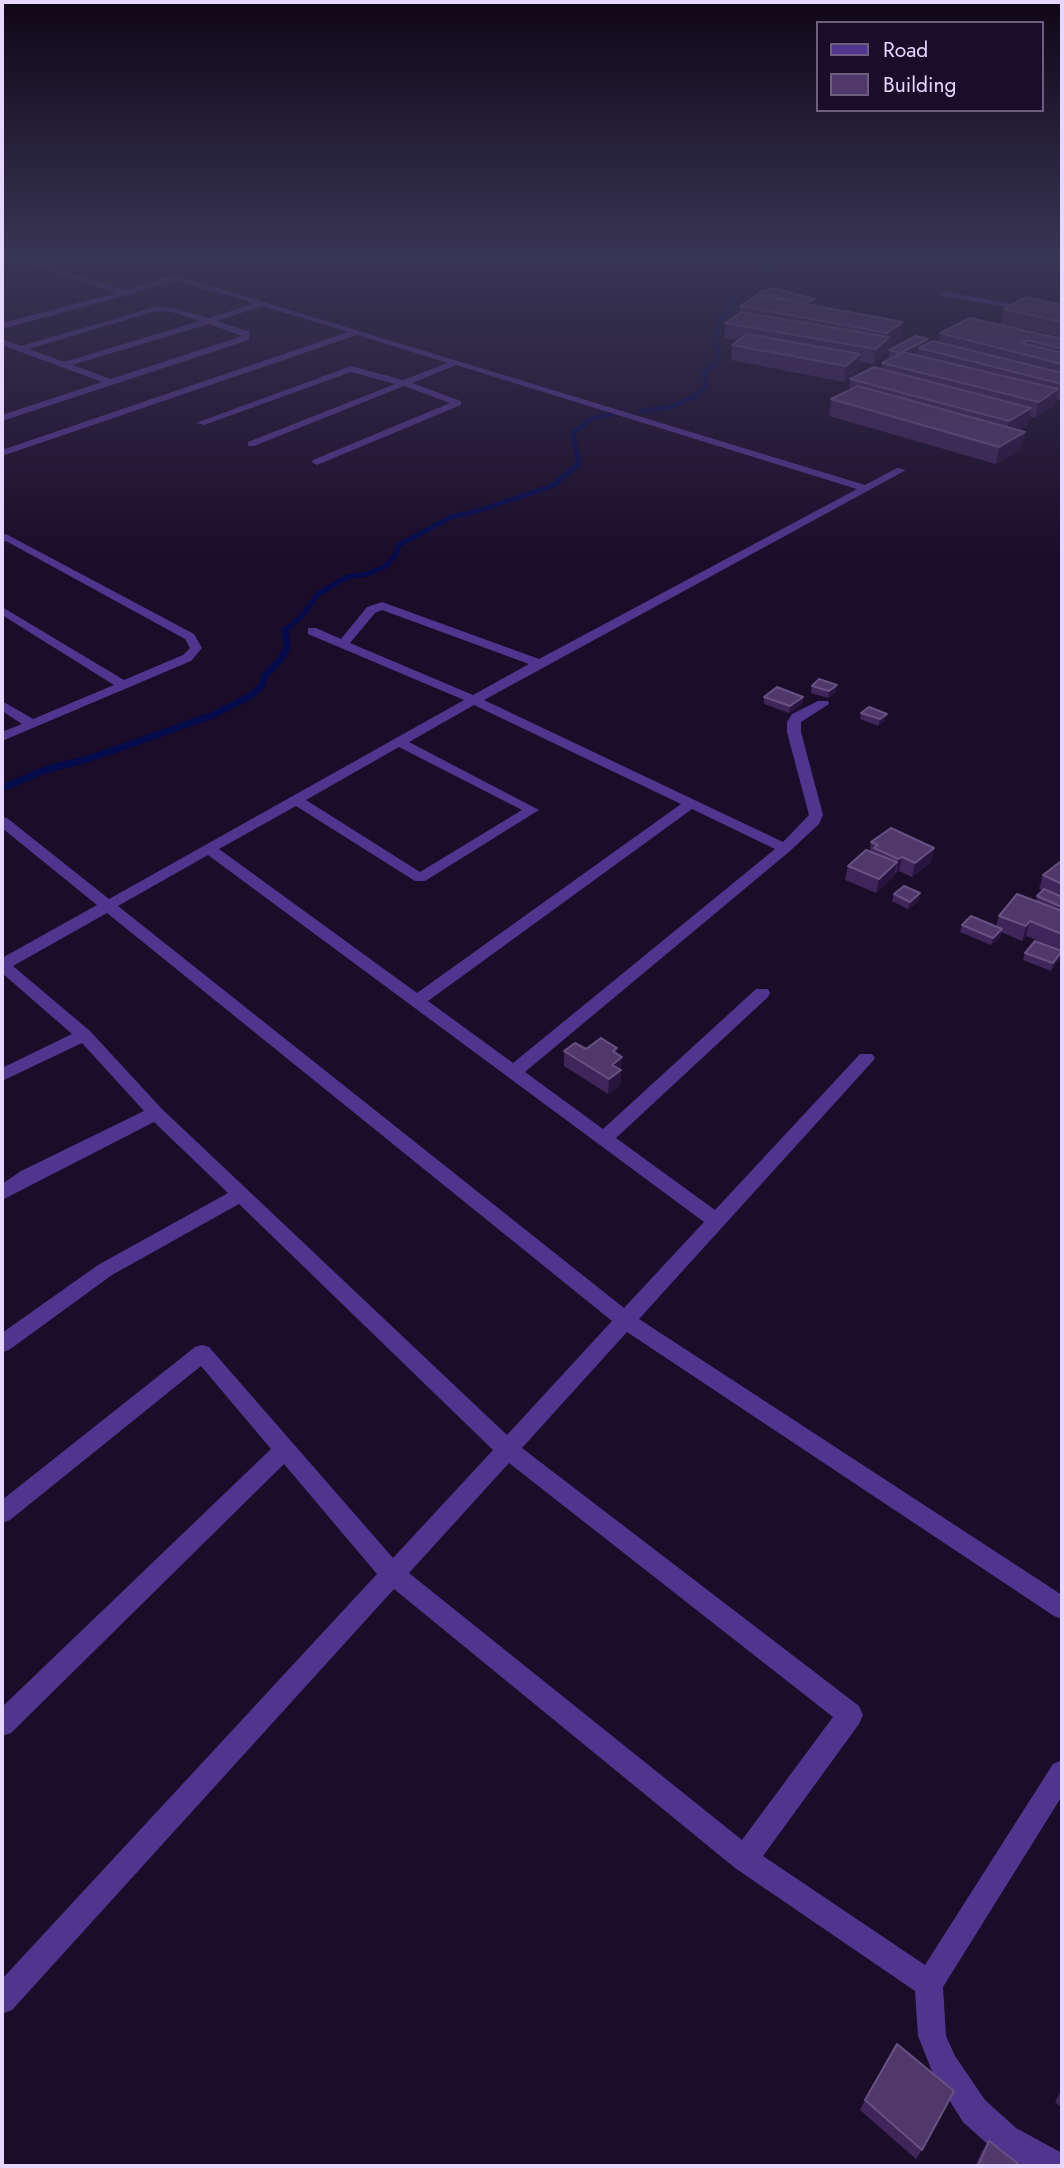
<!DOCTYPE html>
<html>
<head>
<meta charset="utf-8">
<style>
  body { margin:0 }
  #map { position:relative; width:1064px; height:2168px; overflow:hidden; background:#1b0d2a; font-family:Jost,sans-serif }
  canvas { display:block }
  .frame { position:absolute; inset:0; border:4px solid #e7d6ff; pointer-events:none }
  .legend { position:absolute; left:816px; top:21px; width:228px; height:91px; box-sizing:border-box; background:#1b0d2a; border:2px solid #6d5d7f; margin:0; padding:9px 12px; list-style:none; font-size:21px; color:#e7d6ff }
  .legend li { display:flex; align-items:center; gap:14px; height:35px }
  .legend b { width:35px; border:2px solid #6d5d7f }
</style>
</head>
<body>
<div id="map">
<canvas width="1064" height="2168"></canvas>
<div class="frame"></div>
<ul class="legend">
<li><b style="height:9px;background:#51348d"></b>Road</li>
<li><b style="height:19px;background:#51386b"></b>Building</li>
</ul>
</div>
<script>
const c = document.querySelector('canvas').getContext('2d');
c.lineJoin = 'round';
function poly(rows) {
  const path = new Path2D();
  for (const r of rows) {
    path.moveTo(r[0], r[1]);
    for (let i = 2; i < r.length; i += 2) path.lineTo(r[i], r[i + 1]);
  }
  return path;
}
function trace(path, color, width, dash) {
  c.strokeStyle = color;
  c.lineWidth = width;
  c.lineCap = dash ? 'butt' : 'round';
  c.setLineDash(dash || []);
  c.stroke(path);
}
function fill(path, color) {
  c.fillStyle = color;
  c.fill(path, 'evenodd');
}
const streamFar2 = poly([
  [641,411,671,407,696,396,706,386,704,374,715,363,719,352,714,343,722,316,728,311,734,297,731,292,743,281,773,268,779,258],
  [585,424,592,418,614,414]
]);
const streamFar1 = poly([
  [284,631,301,617,318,594,347,577,367,574,386,566,396,554,399,545,451,517,481,510,552,486,579,464,573,433,587,422]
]);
const stream = poly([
  [2,788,48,769,91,758,213,715,250,696,262,686,264,677,281,659,287,648,285,630]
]);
const minor = poly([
  [12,258,24,258,125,290,175,275,865,485,897,468,906,470,484,700,783,842,809,815,787,732,787,722,792,714,818,701,828,701,829,704,801,722,801,732,823,815,819,824,790,851,525,1072,603,1129,756,989,768,989,770,993,768,997,616,1138,715,1210,860,1054,872,1054,875,1058,872,1062,639,1319,1062,1595,1062,1619,1054,1616,627,1332,522,1448,859,1706,863,1715,859,1724,763,1856,925,1965,1053,1764,1062,1760,1062,1796,943,1987,946,2036,955,2056,985,2100,1016,2128,1062,2153,1062,2166,1025,2166,994,2150,963,2122,934,2076,918,2036,915,1991,735,1868,394,1589,12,2010,2,2014,2,1979,377,1574,284,1464,11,1733,2,1736,2,1707,271,1449,201,1366,10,1520,2,1523,2,1500,195,1347,202,1345,209,1347,393,1558,493,1450,239,1204,112,1275,9,1350,2,1352,2,1333,98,1265,228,1193,154,1122,2,1200,2,1184,21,1171,144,1111,82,1043,2,1081,2,1068,72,1034,2,973,2,958,97,905,2,828,2,817,7,818,109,899,464,700,308,634,308,628,316,628,341,639,367,607,382,602,539,659,857,489,456,365,412,383,461,401,461,405,317,465,312,462,313,460,450,403,404,386,254,446,248,446,248,442,395,384,351,372,204,425,196,423,351,366,403,380,448,363,357,335,2,456,2,450,348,332,263,306,217,321,250,332,249,340,2,421,2,415,102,382,2,345,2,339,21,346,155,307,173,308,209,318,255,303,172,280,128,295,2,329,2,323,116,293,12,258],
  [155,311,172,312,200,321,64,362,29,349,155,311],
  [209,324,242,336,111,379,72,365,209,324],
  [382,610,529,664,473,695,350,643,375,613,382,610],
  [474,705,681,804,417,993,219,849,296,806,415,881,425,881,539,810,409,742,474,705],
  [399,747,522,810,420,872,306,800,399,747],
  [692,809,775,849,513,1063,428,1001,692,809],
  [208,855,704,1222,624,1308,118,906,208,855],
  [107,913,612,1321,507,1435,162,1109,90,1031,13,966,107,913],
  [509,1463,833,1717,742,1840,409,1573,509,1463],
  [941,291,1062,313,1062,317,938,295,941,291],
  [6,534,194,634,202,648,191,661,2,741,2,732,22,724,2,711,2,701,33,719,114,685,2,615,2,607,124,680,183,655,190,648,185,639,6,541,2,542,2,535,6,534]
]);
const wall = poly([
  [1062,286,1062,302,1059,301],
  [759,293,814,306,903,322,901,337,888,347,887,352,874,364,859,362,858,370,844,382,731,360,732,345,738,340,724,338,725,323,739,313,740,306,758,296],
  [1062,305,1062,401,1056,399,1054,405,1035,418,1029,416,1028,424,1018,430,1021,449,996,464,829,416,831,399,849,391,850,379,881,369,882,363,888,360,889,350,938,342,940,333,1055,337,1057,336,1001,324,1004,309],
  [812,686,836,692,828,698,811,693],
  [764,697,803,697,802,704,789,713,764,704],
  [861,713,885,721,878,726,860,719],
  [871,842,934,848,931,862,912,877,899,871,895,873,894,876,876,893,845,880,848,866,870,851],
  [1062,863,1062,947,1060,949,1026,936,1022,941,1001,932,1000,937,991,945,960,932,962,925,996,927,999,916,1036,901,1037,896,1043,891,1039,889,1043,875],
  [894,894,919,901,908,909,892,901],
  [1025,953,1060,958,1051,971,1023,960],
  [586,1049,617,1054,621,1072,620,1085,608,1094,564,1066,564,1051],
  [1062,2089,1062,2108,1055,2102],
  [865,2100,922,2150,916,2159,860,2110],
  [989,2141,1021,2166,975,2166,982,2151]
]);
const shadedWall = poly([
  [815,299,814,309,801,304],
  [903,322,901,337,888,347,887,352,874,364,876,349,886,339,887,333],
  [928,339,926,349,919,348,918,354,900,364,901,353],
  [860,354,858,370,844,382,846,366],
  [1058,389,1054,405,1035,418,1039,402],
  [1031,408,1028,424,1005,438,1009,421],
  [1025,432,1021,449,996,464,999,447],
  [837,685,836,692,828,698,829,691],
  [803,697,802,704,789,713,790,706],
  [887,714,885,721,878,726,880,719],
  [934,848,931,862,912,877,915,863],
  [902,857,899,871,896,874,898,859],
  [897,862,894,876,876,893,879,879],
  [920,893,919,901,908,909,910,902],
  [1030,921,1026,936,1022,941,1026,926],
  [1002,929,1000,937,991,945,993,938],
  [1062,951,1060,958,1051,971,1053,963],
  [617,1048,617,1061,622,1057,620,1085,608,1094,609,1079,613,1051]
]);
const building = poly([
  [773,288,815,299,803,304,759,293,773,288],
  [757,295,903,322,887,333,740,306,757,295],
  [1026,297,1062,305,1062,322,1004,309,1026,297],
  [741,312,889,337,876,349,725,323,741,312],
  [970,318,1062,339,1062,349,1027,340,1021,343,1062,353,1062,364,940,333,970,318],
  [747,334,860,354,846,366,732,345,747,334],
  [916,336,928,339,900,353,889,350,916,336],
  [933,341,1062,373,1062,384,919,348,933,341],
  [903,352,1058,389,1039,402,882,363,903,352],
  [874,367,1031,408,1009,421,850,379,874,367],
  [858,386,1025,432,999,447,831,399,858,386],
  [819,679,837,685,829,691,812,686,819,679],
  [777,687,803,697,790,706,764,697,777,687],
  [869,707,887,714,880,719,861,713,869,707],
  [891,828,934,848,915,863,902,857,898,859,874,848,878,845,871,842,891,828],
  [866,850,897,862,879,879,848,866,866,850],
  [1060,862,1062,863,1062,884,1043,875,1060,862],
  [904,886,920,893,910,902,894,894,904,886],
  [1044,889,1062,897,1062,907,1037,896,1044,889],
  [1017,894,1062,911,1062,934,1030,921,1026,926,999,916,1017,894],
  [971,916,1002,929,993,938,962,925,971,916],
  [1035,941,1062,951,1053,963,1025,953,1035,941],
  [601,1038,617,1048,613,1051,622,1057,612,1065,621,1070,609,1079,564,1051,575,1043,586,1049,601,1038],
  [897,2044,954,2091,922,2150,865,2100,897,2044],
  [989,2141,1021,2166,978,2166,989,2141]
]);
trace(streamFar2, '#050a4b', 4.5);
trace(streamFar1, '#050a4b', 5);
trace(stream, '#050a4b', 7);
fill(minor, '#51348d');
fill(wall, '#3f2559');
fill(shadedWall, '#29143f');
fill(building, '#51386b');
trace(building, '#685182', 2);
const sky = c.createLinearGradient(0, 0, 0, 562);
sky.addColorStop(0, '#0f0717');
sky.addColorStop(0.46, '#393555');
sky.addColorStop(1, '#39355500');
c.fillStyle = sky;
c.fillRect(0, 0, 1064, 562);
</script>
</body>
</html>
